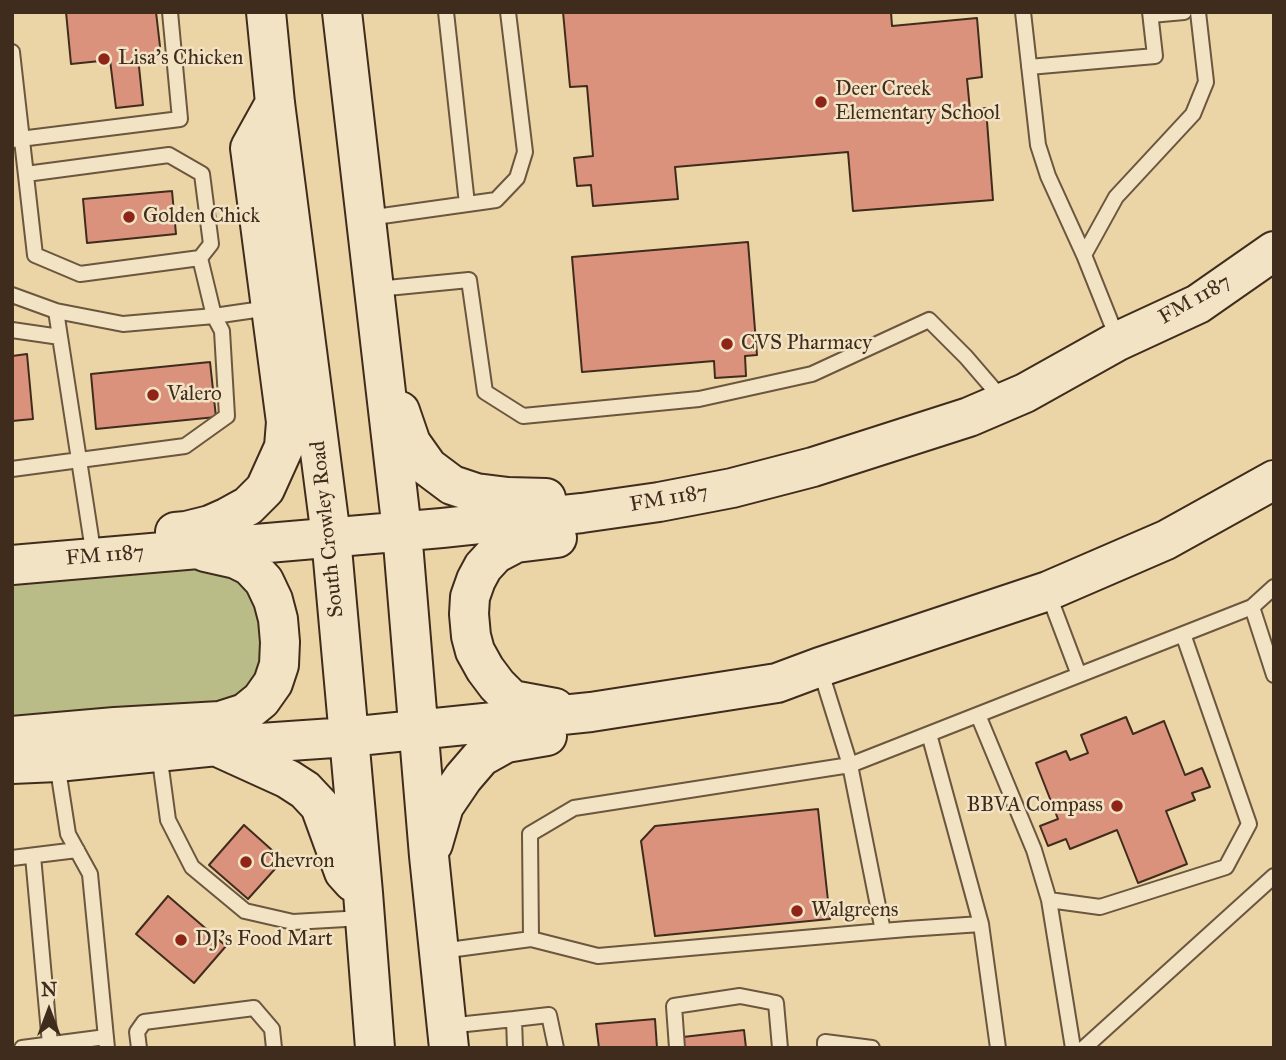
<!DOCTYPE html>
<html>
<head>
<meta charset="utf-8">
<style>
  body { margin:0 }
  #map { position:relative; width:1286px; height:1060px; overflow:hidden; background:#ebd4a6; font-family:"IM FELL Great Primer",serif }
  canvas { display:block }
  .frame { position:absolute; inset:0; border:14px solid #402c1c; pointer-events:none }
  .north { position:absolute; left:14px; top:976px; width:70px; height:70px; -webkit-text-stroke:5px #f2e3c5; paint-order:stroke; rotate:0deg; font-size:19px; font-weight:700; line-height:28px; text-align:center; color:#402c1c }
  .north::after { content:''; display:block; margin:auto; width:24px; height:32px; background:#402c1c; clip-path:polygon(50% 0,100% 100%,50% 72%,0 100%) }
</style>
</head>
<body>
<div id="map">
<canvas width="1286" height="1060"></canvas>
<div class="frame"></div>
<div class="north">N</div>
</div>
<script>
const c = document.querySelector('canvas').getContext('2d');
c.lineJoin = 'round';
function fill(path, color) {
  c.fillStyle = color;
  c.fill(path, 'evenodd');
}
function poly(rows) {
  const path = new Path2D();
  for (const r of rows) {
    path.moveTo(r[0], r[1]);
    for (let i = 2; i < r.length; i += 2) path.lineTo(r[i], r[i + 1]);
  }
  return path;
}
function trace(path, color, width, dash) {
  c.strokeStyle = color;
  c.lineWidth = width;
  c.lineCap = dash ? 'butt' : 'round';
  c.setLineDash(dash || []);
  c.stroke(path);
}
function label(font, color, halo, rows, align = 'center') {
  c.font = font + ' "IM FELL Great Primer",serif';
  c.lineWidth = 5;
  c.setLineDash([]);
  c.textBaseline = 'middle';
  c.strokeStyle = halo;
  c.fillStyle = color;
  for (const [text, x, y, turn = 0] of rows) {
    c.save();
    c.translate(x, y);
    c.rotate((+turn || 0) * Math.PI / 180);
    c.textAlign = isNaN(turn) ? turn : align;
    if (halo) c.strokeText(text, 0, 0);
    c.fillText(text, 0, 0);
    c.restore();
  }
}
const green = poly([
  [219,566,237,572,259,603,263,668,231,704,12,727,12,580]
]);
const building = poly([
  [66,12,156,12,161,55,138,57,143,105,116,108,110,60,71,64,66,12],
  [563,12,891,12,892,26,977,18,982,77,967,79,970,110,986,108,993,200,853,211,848,152,675,167,678,199,593,206,591,185,577,186,574,158,593,156,587,86,570,87,563,12],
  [172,191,176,234,87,243,83,199,172,191],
  [748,242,757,355,745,356,746,376,715,378,714,361,582,372,572,257,748,242],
  [27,354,33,419,12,421,12,356,27,354],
  [210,362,216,417,96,429,91,374,210,362],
  [1126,717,1133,734,1164,721,1185,775,1202,768,1210,787,1192,793,1195,800,1166,811,1187,864,1138,883,1117,830,1070,849,1066,839,1048,846,1040,826,1058,819,1036,763,1066,751,1070,760,1088,753,1081,735,1126,717],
  [818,809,830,919,655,936,641,841,655,826,818,809],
  [244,825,283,860,248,899,209,865,244,825],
  [168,896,226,946,194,983,136,934,168,896],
  [655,1019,657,1048,599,1048,596,1024,655,1019],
  [744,1030,746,1048,684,1048,683,1037,744,1030]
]);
const service = poly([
  [446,12,467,204],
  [1023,12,1038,145,1048,176,1084,255,1118,340],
  [1151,15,1184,12],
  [12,52,35,255,80,274,200,258,211,244,202,174,169,155,26,174],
  [1029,67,1155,56,1150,12],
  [12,140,180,119,170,12],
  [368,218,496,200,517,178,525,152,508,12],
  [1084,255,1116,197,1193,114,1206,82,1198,12],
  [377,289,469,280,485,392,523,416,699,399,812,374,929,320,966,357,1003,400],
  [12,295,56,311,94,557],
  [56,311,123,324,214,316,269,308],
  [12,330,60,337],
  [12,469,185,446,227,416,222,331,214,316,200,258],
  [1048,593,1079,675],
  [1252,607,1274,675],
  [820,669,850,765,1252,607,1274,587],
  [978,715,1034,850,1049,900,1073,1048],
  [929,734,981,924],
  [159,753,168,820,192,867,245,911,293,922,363,918],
  [57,763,68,834,90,874,107,1048],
  [33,856,50,1044],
  [12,858,77,850],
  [1049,900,1100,907,1226,867,1249,824,1183,634],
  [883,931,850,765,574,808,530,834,531,939,598,956,883,931,907,929,981,924,998,1048],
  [441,951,531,939],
  [514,1019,549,1015,556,1048],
  [447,1026,514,1019,515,1048],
  [22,1048,106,1037],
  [139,1048,137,1032,144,1022,254,1008,272,1029,274,1048],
  [677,1048,674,1006,740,996,776,1003,780,1048],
  [825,1048,825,1042,872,1048],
  [1084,1048,1274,876]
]);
const secondary = poly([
  [266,12,275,103,331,537,363,893,375,1048],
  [342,12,402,531,429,856,449,1048],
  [400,411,411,443,428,467,452,485,476,493,508,497,546,498],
  [175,532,186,531,210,525,228,517,248,506,265,489,284,447,286,422,250,148,275,103],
  [12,565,442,528,582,513,659,502,732,488,813,467,969,417,1025,393,1118,341,1198,304,1274,251],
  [555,708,512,700,497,685,485,669,475,651,471,636,469,614,470,597,476,580,483,567,495,554,516,543,557,538],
  [12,736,115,727,220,721,245,713,261,700,273,683,279,665,280,642,278,619,273,600,264,581,250,566,236,559,205,552],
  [222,749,288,779,305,790,320,806,344,872,353,882],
  [12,764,57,762,217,746,348,737,591,712,777,683,820,667,1048,591,1166,540,1274,480],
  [433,844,444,806,463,778,481,757,506,743,547,736]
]);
const markers = [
  [104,59,7,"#8f2418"],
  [821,102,7,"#8f2418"],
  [129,217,7,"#8f2418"],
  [727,344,7,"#8f2418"],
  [153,395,7,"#8f2418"],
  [1117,806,7,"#8f2418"],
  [246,862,7,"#8f2418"],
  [797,911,7,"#8f2418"],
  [181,940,7,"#8f2418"]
];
const poiNames = [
  ["Lisa's Chicken",118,59],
  ["Deer Creek",835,90],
  ["Elementary School",835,114],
  ["Golden Chick",143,217],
  ["CVS Pharmacy",741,344],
  ["Valero",167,395],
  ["BBVA Compass",1103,806,"right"],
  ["Chevron",260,862],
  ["Walgreens",811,911],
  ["DJ's Food Mart",195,940]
];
const streetNames = [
  ["FM 1187",1195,300,-30],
  ["FM 1187",669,499,-10],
  ["South Crowley Road",328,529,-96],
  ["FM 1187",105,556,-5]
];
fill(green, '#b9bc86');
fill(building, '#db927c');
trace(building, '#402c1c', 2);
trace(service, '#6b563e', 18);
trace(secondary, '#402c1c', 42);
trace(service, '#f2e3c5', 14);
trace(secondary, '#f2e3c5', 38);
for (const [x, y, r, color] of markers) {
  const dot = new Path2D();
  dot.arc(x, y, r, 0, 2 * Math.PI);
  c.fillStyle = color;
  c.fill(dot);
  trace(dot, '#f2e3c5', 2.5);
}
label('21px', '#402c1c', '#f2e3c5', poiNames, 'left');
label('21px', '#402c1c', '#f2e3c5', streetNames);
</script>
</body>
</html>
